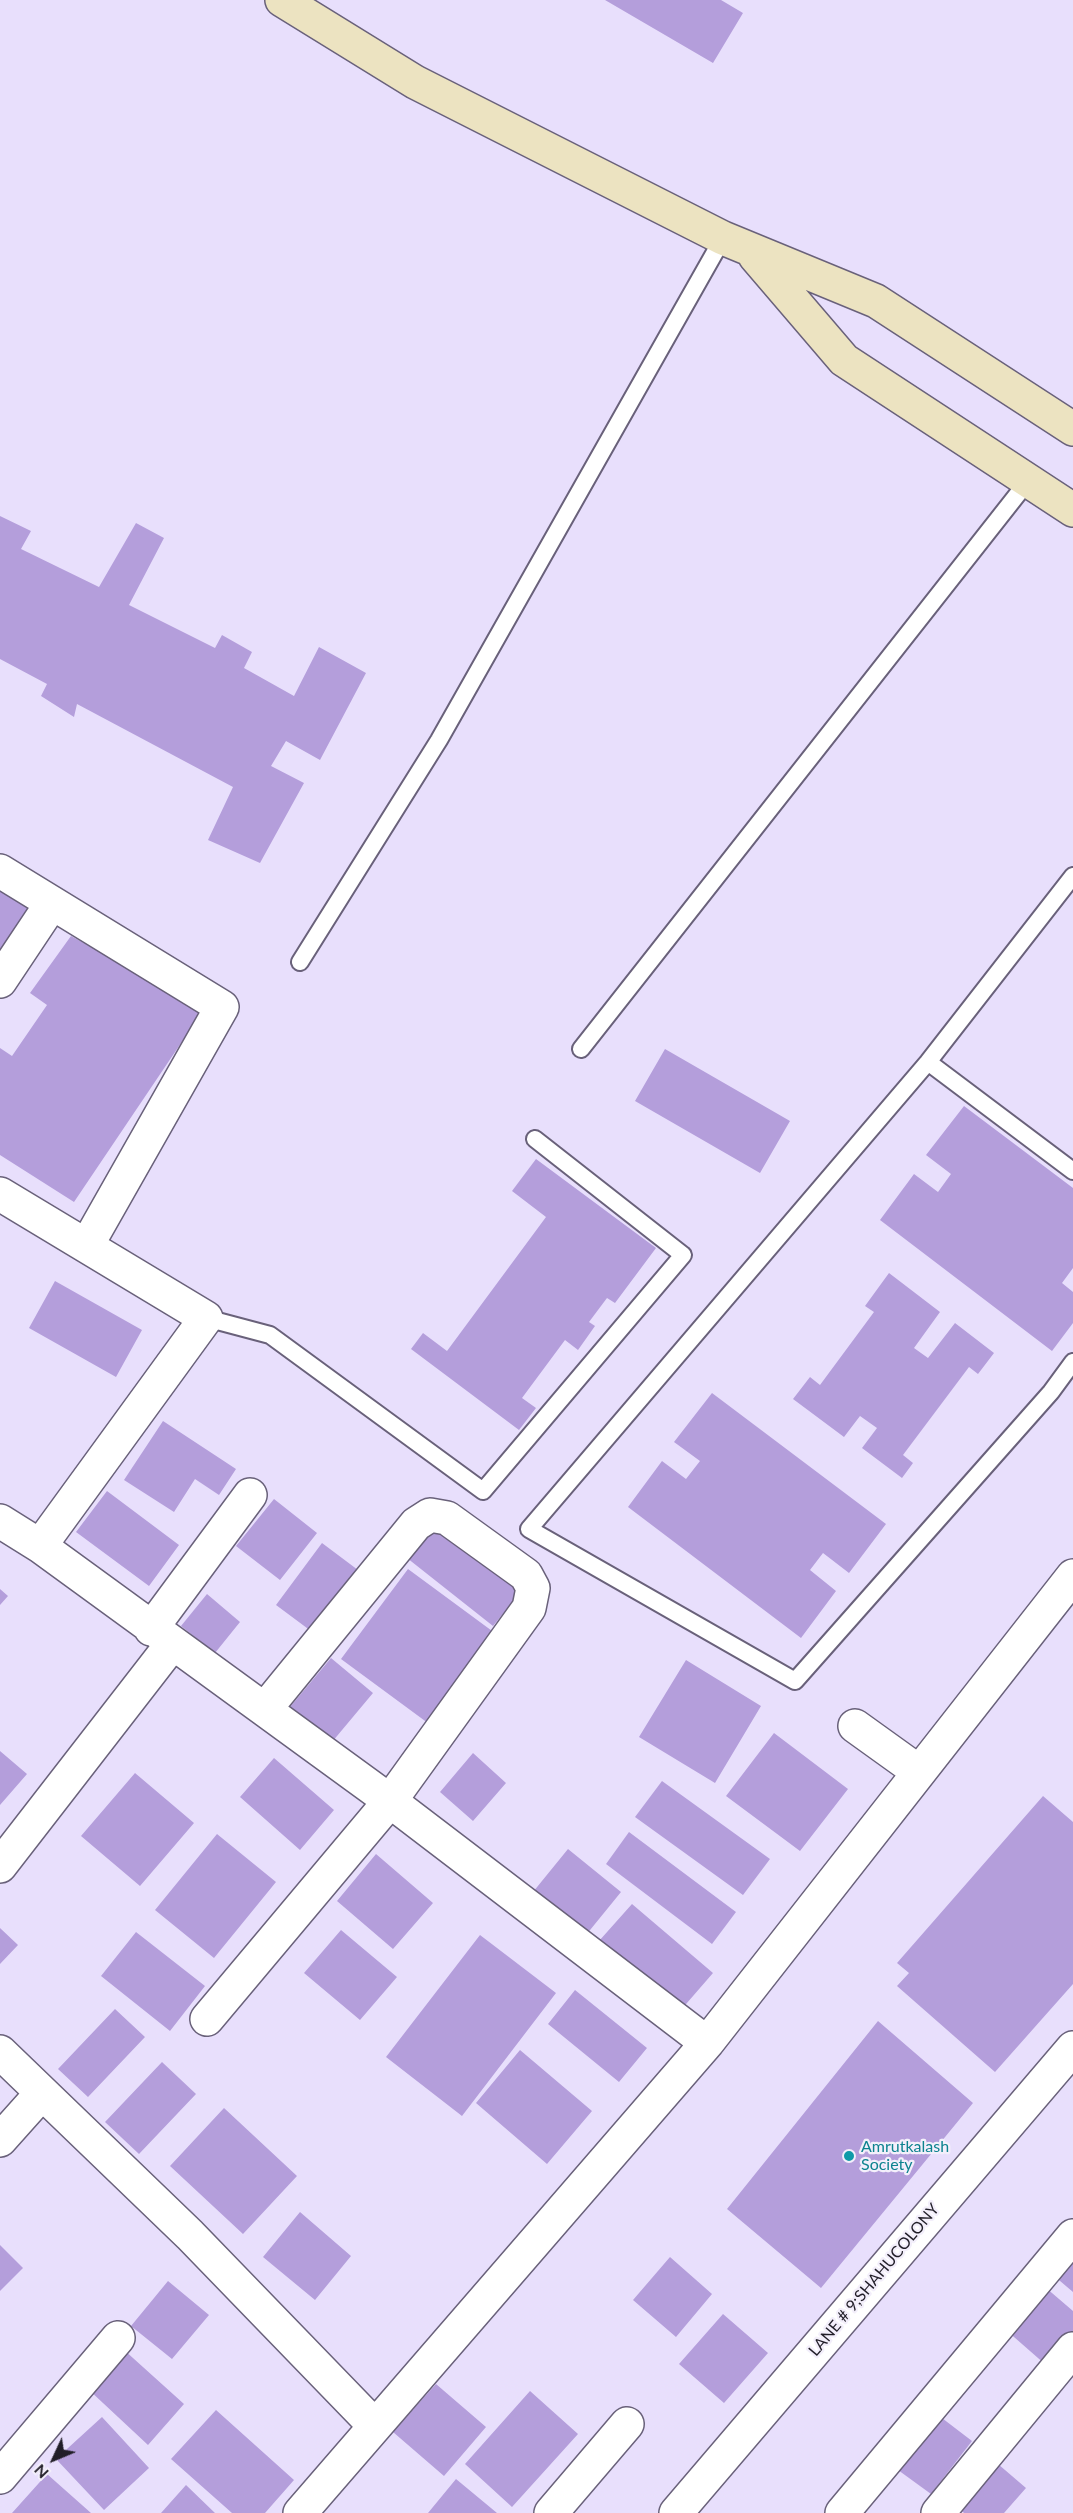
<!DOCTYPE html>
<html>
<head>
<meta charset="utf-8">
<style>
  body { margin:0 }
  #map { position:relative; width:1073px; height:2513px; overflow:hidden; background:#e8dffc; font-family:Lato,sans-serif }
  canvas { display:block }
  .north { position:absolute; left:24px; top:2429px; width:60px; height:60px; -webkit-text-stroke:4px #f3effb; paint-order:stroke; rotate:226deg; font-size:16px; font-weight:700; line-height:24px; text-align:center; color:#211e28 }
  .north::after { content:''; display:block; margin:auto; width:21px; height:27px; background:#211e28; clip-path:polygon(50% 0,100% 100%,50% 72%,0 100%) }
</style>
</head>
<body>
<div id="map">
<canvas width="1073" height="2513"></canvas>
<div class="north">N</div>
</div>
<script>
const c = document.querySelector('canvas').getContext('2d');
c.lineJoin = 'round';
function fill(path, color) {
  c.fillStyle = color;
  c.fill(path, 'evenodd');
}
function poly(rows) {
  const path = new Path2D();
  for (const r of rows) {
    path.moveTo(r[0], r[1]);
    for (let i = 2; i < r.length; i += 2) path.lineTo(r[i], r[i + 1]);
  }
  return path;
}
function trace(path, color, width, dash) {
  c.strokeStyle = color;
  c.lineWidth = width;
  c.lineCap = dash ? 'butt' : 'round';
  c.setLineDash(dash || []);
  c.stroke(path);
}
function label(font, color, halo, rows, align = 'center') {
  c.font = font + ' Lato,sans-serif';
  c.lineWidth = 4.5;
  c.setLineDash([]);
  c.textBaseline = 'middle';
  c.strokeStyle = halo;
  c.fillStyle = color;
  for (const [text, x, y, turn = 0] of rows) {
    c.save();
    c.translate(x, y);
    c.rotate((+turn || 0) * Math.PI / 180);
    c.textAlign = isNaN(turn) ? turn : align;
    if (halo) c.strokeText(text, 0, 0);
    c.fillText(text, 0, 0);
    c.restore();
  }
}
const building = poly([
  [605,0,721,0,743,13,713,63],
  [0,516,31,531,21,549,99,587,136,523,164,538,129,605,215,648,222,635,252,652,244,668,294,696,319,647,366,673,320,760,286,741,271,766,304,783,260,863,208,840,233,787,77,704,74,717,41,696,47,684,0,659],
  [0,885,38,906,0,960],
  [71,936,204,1009,74,1202,0,1155,0,1048,12,1056,47,1005,30,993],
  [665,1049,790,1121,760,1173,635,1101],
  [964,1106,1073,1188,1073,1268,1062,1283,1073,1292,1073,1323,1052,1351,880,1220,914,1174,938,1192,951,1174,926,1155],
  [536,1159,656,1248,615,1303,607,1298,589,1322,595,1326,578,1350,565,1340,522,1398,536,1408,519,1430,411,1349,423,1333,447,1351,546,1217,512,1191],
  [889,1273,940,1312,914,1348,928,1358,955,1323,994,1353,978,1374,969,1367,903,1455,913,1463,902,1478,862,1448,877,1428,860,1416,844,1437,793,1399,810,1377,820,1385,874,1312,865,1306],
  [55,1281,142,1330,116,1377,29,1328],
  [712,1393,886,1524,849,1573,823,1553,810,1570,836,1591,801,1638,628,1507,662,1461,686,1479,700,1461,674,1442],
  [163,1421,236,1469,219,1495,195,1479,174,1512,124,1480],
  [107,1491,179,1545,149,1586,76,1532],
  [274,1499,317,1533,280,1580,236,1546],
  [438,1519,525,1587,493,1626,407,1558],
  [322,1543,362,1573,315,1634,276,1605],
  [408,1569,503,1639,436,1729,341,1659],
  [0,1589,8,1596,0,1605],
  [207,1594,240,1622,215,1653,181,1626],
  [331,1658,373,1693,332,1742,290,1707],
  [686,1660,761,1706,715,1783,639,1737],
  [774,1733,848,1789,800,1851,726,1796],
  [0,1751,27,1774,0,1805],
  [473,1753,506,1783,473,1821,440,1792],
  [274,1758,334,1810,300,1850,240,1797],
  [135,1773,194,1823,140,1886,81,1836],
  [662,1781,770,1859,743,1895,635,1817],
  [1043,1796,1073,1822,1073,1984,995,2072,897,1986,909,1973,897,1963],
  [629,1832,736,1912,712,1944,606,1864],
  [217,1834,276,1882,214,1958,155,1910],
  [568,1849,621,1892,586,1935,533,1892],
  [376,1854,433,1903,393,1949,337,1901],
  [632,1904,713,1973,680,2011,599,1941],
  [0,1928,18,1945,0,1964],
  [341,1930,397,1977,360,2020,304,1973],
  [136,1932,205,1986,170,2031,101,1976],
  [480,1935,556,1993,462,2116,386,2057],
  [575,1990,647,2048,619,2082,548,2024],
  [115,2009,145,2037,88,2097,58,2069],
  [878,2021,973,2103,821,2288,727,2209],
  [520,2050,592,2111,547,2164,476,2103],
  [162,2062,196,2094,139,2154,105,2122],
  [224,2108,297,2176,243,2234,170,2166],
  [300,2212,351,2256,315,2300,263,2257],
  [0,2245,23,2268,0,2291],
  [1073,2250,1073,2292,1053,2275],
  [670,2257,712,2294,676,2337,633,2300],
  [168,2281,209,2315,172,2359,131,2326],
  [1045,2287,1073,2311,1073,2333,1046,2365,1006,2330],
  [723,2314,768,2353,724,2403,679,2364],
  [123,2349,184,2404,148,2445,88,2389],
  [436,2384,486,2427,444,2476,393,2432],
  [530,2391,578,2434,512,2507,465,2464],
  [216,2410,294,2480,265,2513,232,2513,171,2459],
  [938,2415,972,2441,931,2494,898,2470],
  [102,2417,149,2468,104,2510,56,2459],
  [998,2464,1026,2488,1004,2513,964,2513,959,2508],
  [47,2474,91,2513,12,2513],
  [456,2479,497,2513,428,2513],
  [186,2485,215,2513,161,2513]
]);
const lane = poly([
  [1073,876,928,1062,529,1529,795,1681,1051,1392,1073,1362],
  [300,962,439,740,723,238],
  [581,1049,1028,481],
  [928,1062,1073,1171],
  [206,1318,270,1335,483,1491,683,1255,535,1139]
]);
const street = poly([
  [0,871,222,1007,87,1245],
  [0,981,52,903],
  [0,1194,206,1318,40,1546],
  [0,1521,40,1546,390,1801,707,2043],
  [151,1629,250,1495],
  [855,1726,919,1772],
  [0,1866,172,1644],
  [207,2019,390,1801,529,1608,533,1588,526,1575,447,1518,430,1515,416,1524,265,1709],
  [0,2052,190,2235,374,2425],
  [0,2140,42,2093],
  [0,2477,118,2338],
  [300,2513,707,2043,1073,1576],
  [551,2513,627,2424],
  [676,2513,1073,2048],
  [842,2513,1073,2236],
  [938,2513,1073,2349]
]);
const secondary = poly([
  [282,0,415,82,723,238,876,301,1073,429],
  [755,256,844,360,1073,510]
]);
const markers = [
  [849,2156,6,"#0f9aa8"]
];
const cultureNames = [
  ["Amrutkalash",861,2147],
  ["Society",861,2165]
];
const streetNames = [
  ["LANE # 9;SHAHUCOLONY",874,2280,-50]
];
fill(building, '#b49edb');
trace(lane, '#69617a', 20);
trace(street, '#69617a', 36);
trace(secondary, '#69617a', 36);
trace(lane, '#fff', 16);
trace(street, '#fff', 33);
trace(secondary, '#ece3c1', 33);
for (const [x, y, r, color] of markers) {
  const dot = new Path2D();
  dot.arc(x, y, r, 0, 2 * Math.PI);
  c.fillStyle = color;
  c.fill(dot);
  trace(dot, '#f3effb', 2);
}
label('16px', '#0d838f', '#f3effb', cultureNames, 'left');
label('16px', '#211e28', '#f3effb', streetNames);
</script>
</body>
</html>
